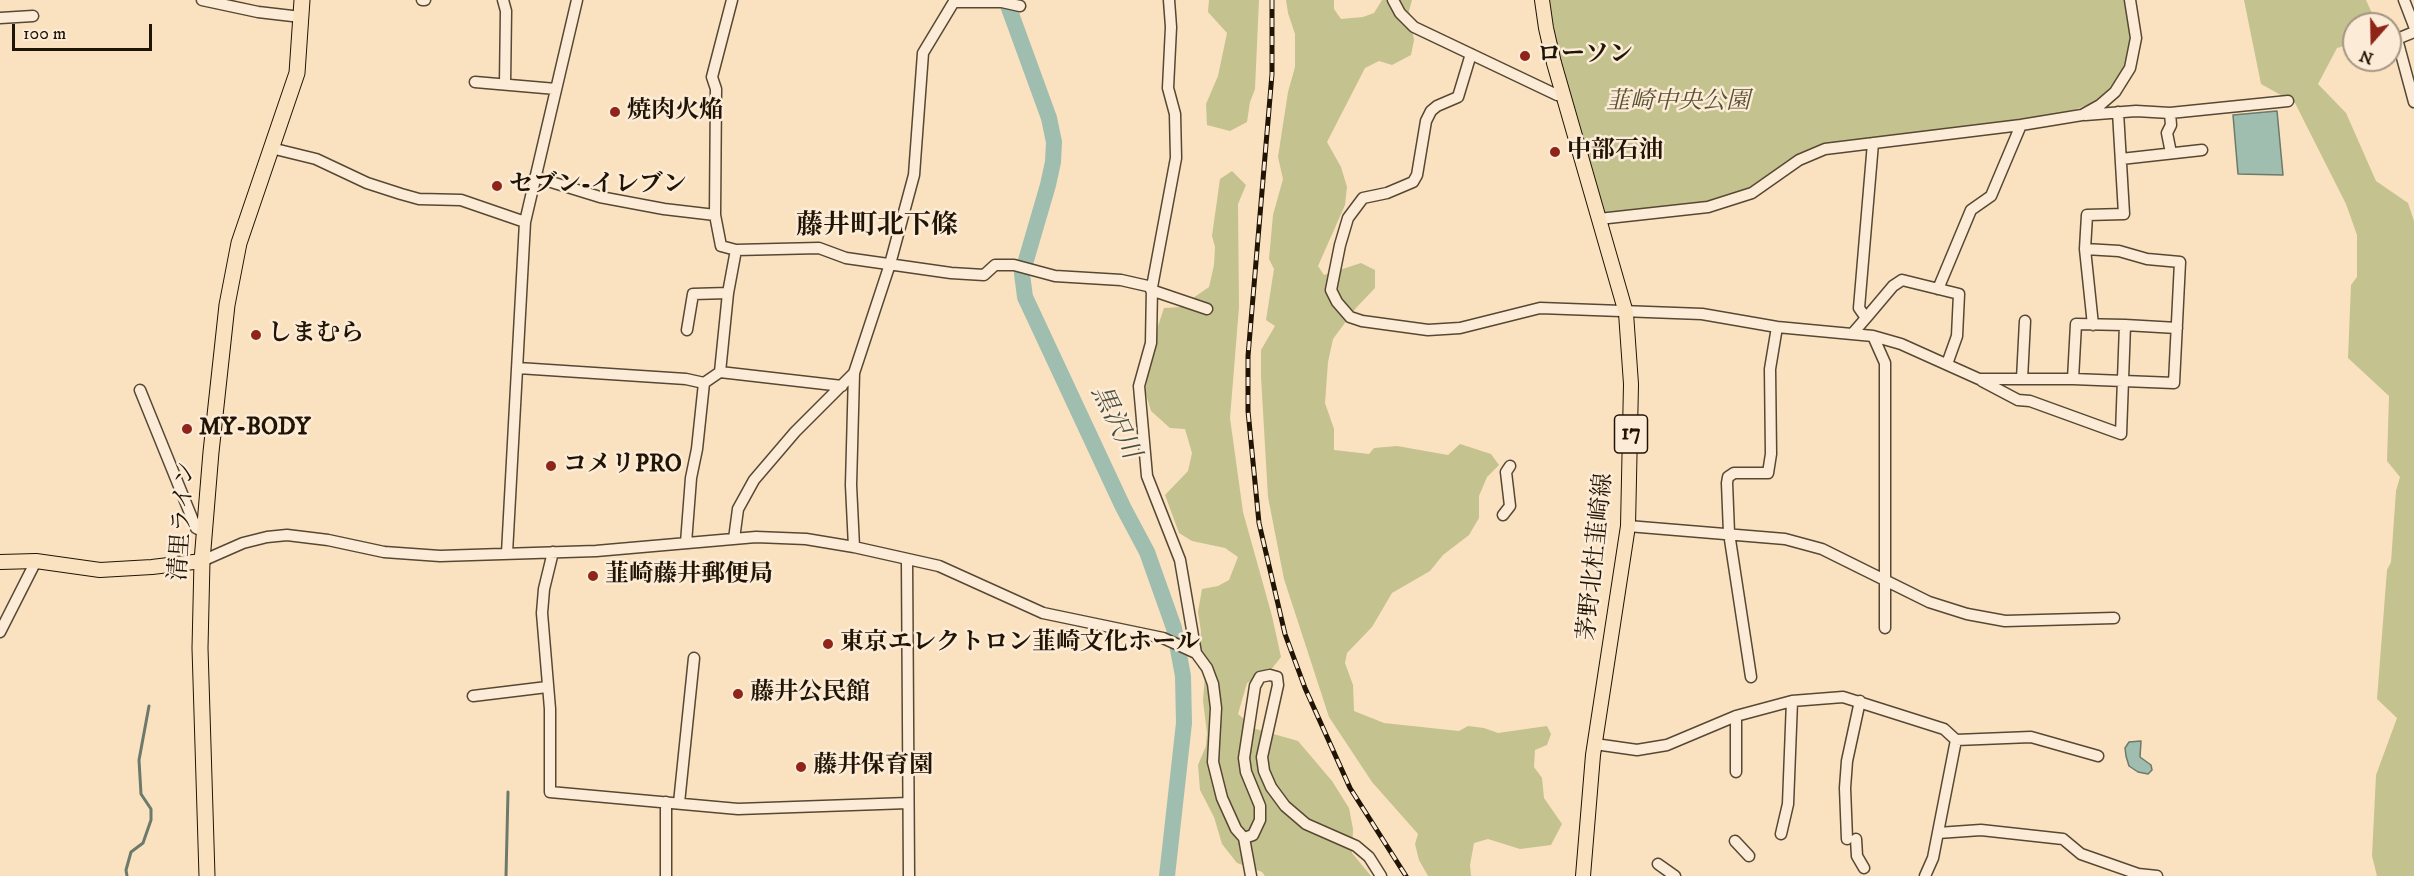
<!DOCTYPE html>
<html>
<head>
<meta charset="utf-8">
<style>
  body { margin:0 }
  #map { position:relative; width:2414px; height:876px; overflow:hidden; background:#fae2c1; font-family:"IM FELL DW Pica",serif }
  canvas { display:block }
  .north { position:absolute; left:2342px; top:12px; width:60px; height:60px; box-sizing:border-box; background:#fcecd7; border:2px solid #a49683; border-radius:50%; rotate:200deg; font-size:16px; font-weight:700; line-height:24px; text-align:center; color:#201404 }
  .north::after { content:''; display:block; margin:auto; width:21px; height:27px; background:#8f2418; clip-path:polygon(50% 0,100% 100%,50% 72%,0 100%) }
  .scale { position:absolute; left:12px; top:24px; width:140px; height:27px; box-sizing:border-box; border:3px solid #201404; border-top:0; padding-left:8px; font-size:18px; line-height:21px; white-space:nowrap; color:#201404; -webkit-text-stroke:4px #fcecd7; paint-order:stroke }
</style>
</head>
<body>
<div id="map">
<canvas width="2414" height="876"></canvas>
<div class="north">N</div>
<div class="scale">100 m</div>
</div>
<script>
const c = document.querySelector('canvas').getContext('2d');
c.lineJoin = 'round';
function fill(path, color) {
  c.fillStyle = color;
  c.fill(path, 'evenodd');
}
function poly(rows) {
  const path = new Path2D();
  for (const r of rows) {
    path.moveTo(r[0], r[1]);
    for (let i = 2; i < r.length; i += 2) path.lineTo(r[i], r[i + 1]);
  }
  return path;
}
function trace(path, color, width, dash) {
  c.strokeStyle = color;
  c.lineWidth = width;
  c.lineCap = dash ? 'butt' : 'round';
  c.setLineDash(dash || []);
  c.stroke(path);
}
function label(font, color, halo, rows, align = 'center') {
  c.font = font + ' "IM FELL DW Pica","Noto Serif JP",serif';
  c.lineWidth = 5;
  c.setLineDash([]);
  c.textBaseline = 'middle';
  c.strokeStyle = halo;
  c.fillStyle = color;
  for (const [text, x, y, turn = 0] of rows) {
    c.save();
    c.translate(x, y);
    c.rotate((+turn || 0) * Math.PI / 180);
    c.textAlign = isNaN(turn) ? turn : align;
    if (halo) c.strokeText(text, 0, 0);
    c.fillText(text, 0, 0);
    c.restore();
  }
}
const green = poly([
  [1209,0,1259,0,1255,89,1250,102,1247,122,1230,131,1207,125,1206,104,1218,76,1227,33,1208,12],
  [1286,0,1334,0,1334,9,1341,19,1363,17,1374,13,1382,0,1412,0,1409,11,1414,40,1411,55,1392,65,1379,61,1365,68,1327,142,1341,167,1347,187,1345,205,1318,266,1324,275,1361,263,1375,270,1375,288,1356,308,1333,339,1328,362,1325,403,1334,429,1334,450,1369,454,1374,448,1397,446,1448,455,1460,444,1491,454,1499,465,1487,477,1479,496,1479,518,1469,535,1443,555,1430,571,1392,593,1372,627,1347,653,1345,663,1353,685,1354,711,1384,723,1459,731,1468,726,1484,728,1498,733,1547,726,1551,734,1547,745,1535,750,1534,767,1542,778,1544,798,1562,824,1551,845,1520,849,1488,839,1474,843,1470,865,1471,876,1428,876,1419,860,1415,844,1418,834,1372,782,1329,717,1284,579,1268,497,1261,377,1261,350,1275,326,1266,320,1274,269,1269,259,1273,215,1283,179,1278,157,1288,92,1295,67,1295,34,1288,13],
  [1546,0,2125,0,2131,37,2126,65,2118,80,2093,103,2068,112,1984,125,1834,142,1814,147,1751,188,1716,200,1699,204,1602,215,1549,33],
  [2244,0,2366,0,2377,24,2354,24,2354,43,2337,48,2318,84,2346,113,2376,181,2408,203,2414,221,2414,876,2377,876,2372,856,2376,775,2397,718,2377,699,2387,570,2391,562,2396,491,2400,477,2387,461,2389,396,2348,358,2351,285,2357,277,2357,235,2346,204,2295,103,2261,84],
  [1232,171,1246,185,1238,204,1239,307,1230,418,1243,512,1272,616,1281,657,1270,671,1247,683,1238,714,1256,729,1298,741,1332,781,1349,808,1353,829,1352,853,1371,876,1265,876,1262,872,1237,863,1222,844,1214,817,1200,790,1198,765,1206,746,1207,733,1203,701,1205,675,1198,667,1201,632,1198,612,1202,589,1218,586,1229,580,1238,557,1225,548,1192,541,1179,533,1165,495,1188,471,1192,453,1185,429,1170,428,1151,411,1145,391,1158,326,1164,308,1180,307,1209,287,1214,265,1215,247,1212,236,1220,179]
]);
const water = poly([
  [2277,111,2283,175,2238,174,2233,115,2277,111],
  [2141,741,2140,757,2151,765,2152,770,2148,774,2138,772,2129,766,2126,756,2125,748,2129,742,2141,741]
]);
const stream = poly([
  [127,876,126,870,131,852,143,843,151,820,151,809,141,794,139,760,149,706],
  [506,876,508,792]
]);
const river = poly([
  [1006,0,1049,118,1054,142,1053,162,1048,185,1022,274,1025,297,1123,507,1147,552,1174,628,1183,676,1184,723,1167,876]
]);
const minor = poly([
  [202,0,258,12,301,17],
  [422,0,425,0],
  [503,0,506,11,505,84],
  [732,0,712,77,716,89,715,215,721,246,736,250,819,248,846,258,951,273,984,275,995,265,1014,265,1055,276,1121,280,1152,287],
  [1169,0,1171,27,1168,88,1175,114,1176,158,1152,287,1151,343,1139,386,1147,476,1180,560,1196,653],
  [1393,0,1400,13,1414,27,1557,95,1563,93],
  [2404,0,2414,26],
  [954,2,1002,2,1020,6],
  [0,18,33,16],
  [2414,32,2397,39,2414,102],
  [1471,54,1458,97,1437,106,1431,111,1426,121,1417,175,1413,182,1387,193,1363,198,1348,218,1340,245,1331,290,1337,302,1350,317,1362,321,1428,330,1460,328,1540,308,1702,314,1777,327,1873,336,1901,344,1979,379,2073,379,2174,383,2180,262,2147,259,2119,251,2085,249],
  [475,82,556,89],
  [2170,113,2171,125,2167,133,2171,153],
  [2085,115,2136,111,2170,113,2288,101],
  [271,148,316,159,367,183,401,194,419,199,461,200,525,222],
  [2121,159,2202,150],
  [535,177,600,197,664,209,715,215],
  [1599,219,1708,207,1752,193,1799,160,1825,149,2021,125,2082,115,2100,105,2115,92,2130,68,2136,38,2130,0],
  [1938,289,1971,210,1991,196,2021,125],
  [1151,290,1207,309],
  [1866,318,1893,286,1902,280,1959,294,1957,336,1947,364],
  [2093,325,2085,249,2087,215,2124,214,2118,112],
  [2125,325,2177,328],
  [687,330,693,294,728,293],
  [1853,333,1866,318,1859,308,1873,143],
  [1873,336,1885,363,1885,628],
  [518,368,686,379,704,383,720,372,728,293,736,250],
  [720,372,842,386],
  [854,373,851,485,854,547],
  [2022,379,2025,321],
  [1982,381,2018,400,2030,401,2121,434,2125,325,2076,324,2073,379],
  [140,390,196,528,204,532],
  [1503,515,1510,506,1506,472,1510,466],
  [1628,526,1785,539,1822,549,1929,602,1967,614,2005,621,2114,618],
  [734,539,738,509,754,480,795,432,854,373,890,264,914,175,923,53,955,0],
  [686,543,691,478,697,449,704,383],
  [553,552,544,589,542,613,550,709,550,792,738,809,908,803],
  [507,553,525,222,577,0],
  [907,560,909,876],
  [202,561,243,543,267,537,287,535,328,540,384,552,440,556,596,551,756,537,806,539,854,547,939,566,1043,613,1163,638,1196,653,1207,668,1213,684,1216,708,1213,762,1222,798,1236,829,1244,838,1253,835,1260,820,1260,806,1246,772,1244,758,1255,686,1260,677,1270,675,1277,677,1278,685,1262,757,1264,771,1271,787,1285,806,1306,824,1356,846,1369,857,1381,876],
  [0,632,36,561],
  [1751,677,1729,533,1727,483,1728,477,1734,473,1768,473,1771,454,1770,369,1777,327],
  [473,696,547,687],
  [1736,716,1736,772],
  [1595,744,1637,750,1667,745,1736,716,1792,701,1843,697,1944,729,1956,740,2031,737,2098,756],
  [679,803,694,658],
  [1938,833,1981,830,2063,839,2081,854,2138,874,2157,876],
  [1781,834,1788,804,1792,701],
  [1244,838,1251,876],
  [1847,839,1845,788,1847,761,1860,701],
  [1856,839,1857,856,1864,868],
  [1735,841,1749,856],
  [1658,864,1675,876],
  [666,876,666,802],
  [1925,876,1933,858,1956,740]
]);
const major = poly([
  [1542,0,1546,28,1554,63,1626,313,1631,384,1628,526,1593,755,1583,876],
  [0,562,36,561,100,570,152,567,202,561]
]);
const highway = poly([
  [207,876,200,648,202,561,211,452,227,305,239,243,297,73,302,0]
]);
const rail = poly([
  [1272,0,1272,74,1248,356,1248,411,1259,523,1285,634,1305,688,1350,788,1406,876]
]);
const markers = [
  [1525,56,6,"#8f2418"],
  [615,112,6,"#8f2418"],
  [1555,152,6,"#8f2418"],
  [497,186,6,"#8f2418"],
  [256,335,6,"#8f2418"],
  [187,429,6,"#8f2418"],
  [551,466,6,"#8f2418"],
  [593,576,6,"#8f2418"],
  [828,644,6,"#8f2418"],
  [738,694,6,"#8f2418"],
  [801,767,6,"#8f2418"]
];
const shields = [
  [1631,434,33]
];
const shieldNames = [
  ["17",1631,434]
];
const poiNames = [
  ["ローソン",1537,56],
  ["焼肉火焔",627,112],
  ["中部石油",1567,152],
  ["セブン-イレブン",509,186],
  ["しまむら",268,335],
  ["MY-BODY",199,429],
  ["コメリPRO",563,466],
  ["韮崎藤井郵便局",605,576],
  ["東京エレクトロン韮崎文化ホール",840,644],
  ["藤井公民館",750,694],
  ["藤井保育園",813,767]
];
const parkNames = [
  ["韮崎中央公園",1678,103]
];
const streetNames = [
  ["清里ライン",184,521,-86],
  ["茅野北杜韮崎線",1597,557,-84]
];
const waterNames = [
  ["黒沢川",1114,423,64]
];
const quarterNames = [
  ["藤井町北下條",877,227]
];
fill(green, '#c4c28e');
fill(water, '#9fbeaf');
trace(water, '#6c7a6b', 1.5);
trace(stream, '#6c7a6b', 3);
trace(river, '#9fbeaf', 16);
trace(minor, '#564833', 13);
trace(major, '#201404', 16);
trace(highway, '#201404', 17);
trace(minor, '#fcecd7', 10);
trace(major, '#fae2c1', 14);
trace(highway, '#fae2c1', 15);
trace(rail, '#201404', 5);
trace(rail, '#fcecd7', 3, [9]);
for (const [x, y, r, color] of markers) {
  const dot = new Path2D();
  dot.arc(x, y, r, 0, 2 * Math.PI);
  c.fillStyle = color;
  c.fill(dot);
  trace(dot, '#fcecd7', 2);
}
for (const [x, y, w] of shields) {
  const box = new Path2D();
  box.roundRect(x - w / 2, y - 19, w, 38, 4.5);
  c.fillStyle = '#fcecd7';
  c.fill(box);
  trace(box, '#201404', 1.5);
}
label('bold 22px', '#201404', null, shieldNames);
label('bold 24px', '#201404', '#fcecd7', poiNames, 'left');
label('italic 24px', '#595134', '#fcecd7', parkNames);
label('24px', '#201404', '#fcecd7', streetNames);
label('italic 26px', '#4c5040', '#fcecd7', waterNames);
label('bold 27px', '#201404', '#fcecd7', quarterNames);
</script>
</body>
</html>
